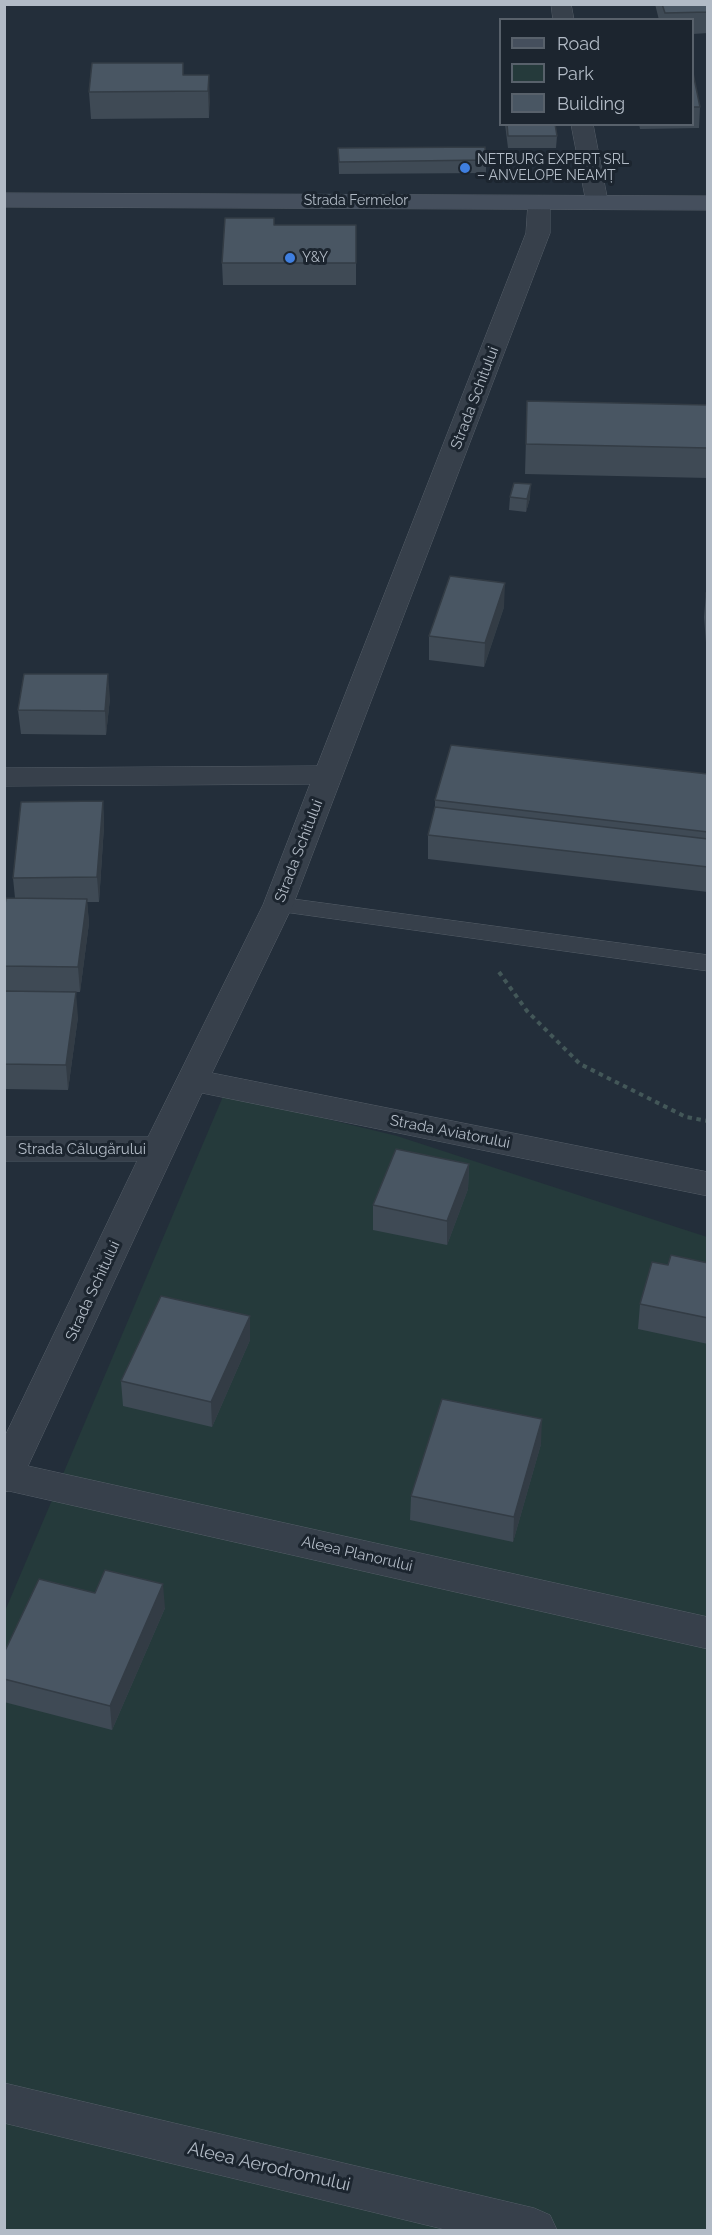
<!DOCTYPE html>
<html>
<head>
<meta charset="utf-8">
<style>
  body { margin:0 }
  #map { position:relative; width:712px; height:2235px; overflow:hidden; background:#232e3a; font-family:Raleway,sans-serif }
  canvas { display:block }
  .frame { position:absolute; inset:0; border:6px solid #b2bbc6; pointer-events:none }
  .legend { position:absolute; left:499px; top:18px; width:195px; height:108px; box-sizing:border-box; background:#1c252f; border:2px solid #58616b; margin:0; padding:8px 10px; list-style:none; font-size:18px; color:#b2bbc6 }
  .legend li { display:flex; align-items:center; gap:12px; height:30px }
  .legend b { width:30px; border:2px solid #58616b }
</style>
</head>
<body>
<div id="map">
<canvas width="712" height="2235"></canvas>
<div class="frame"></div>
<ul class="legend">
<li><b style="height:8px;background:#454f5d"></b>Road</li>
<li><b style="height:16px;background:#253a3b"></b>Park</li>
<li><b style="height:16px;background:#495663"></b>Building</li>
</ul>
</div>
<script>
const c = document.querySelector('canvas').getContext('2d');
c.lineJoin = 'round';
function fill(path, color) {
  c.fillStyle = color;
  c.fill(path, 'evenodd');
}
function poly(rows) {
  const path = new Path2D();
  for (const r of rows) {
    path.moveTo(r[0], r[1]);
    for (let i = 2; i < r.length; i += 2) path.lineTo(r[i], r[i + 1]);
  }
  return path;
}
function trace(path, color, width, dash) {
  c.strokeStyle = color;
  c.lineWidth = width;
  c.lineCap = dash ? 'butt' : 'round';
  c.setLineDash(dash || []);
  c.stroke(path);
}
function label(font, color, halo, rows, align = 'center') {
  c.font = font + ' Raleway,sans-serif';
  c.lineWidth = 6;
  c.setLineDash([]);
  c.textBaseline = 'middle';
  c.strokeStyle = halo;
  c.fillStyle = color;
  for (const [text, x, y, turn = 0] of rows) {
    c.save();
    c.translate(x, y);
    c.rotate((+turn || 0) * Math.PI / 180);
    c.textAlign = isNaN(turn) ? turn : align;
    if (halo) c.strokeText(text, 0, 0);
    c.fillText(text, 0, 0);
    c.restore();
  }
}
const green = poly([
  [224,1094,397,1136,707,1237,707,2230,5,2230,5,1611]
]);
const path = poly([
  [499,972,527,1011,580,1064,686,1117,708,1121]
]);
const lane = poly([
  [278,897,708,955,708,971,270,910,266,905,270,900,278,897]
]);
const street = poly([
  [551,4,571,4,574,20,553,20,551,4],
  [571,124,593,124,608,202,605,207,597,209,589,207,586,202,571,124],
  [539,196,547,198,550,203,550,233,293,905,212,1073,708,1172,708,1196,202,1093,28,1466,708,1617,708,1649,9,1491,4,1492,4,1438,137,1161,4,1161,4,1137,148,1137,263,905,310,784,4,786,4,768,317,766,526,233,528,203,531,198,539,196],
  [4,2083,534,2208,550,2215,557,2230,447,2230,4,2123,4,2083]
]);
const secondary = poly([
  [4,193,708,196,708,210,4,207,4,193]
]);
const wall = poly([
  [655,4,708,4,708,33,693,34,693,20,659,20],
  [693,73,700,107,699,128,640,129,639,124,693,124],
  [209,75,209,118,91,119,89,92],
  [505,124,555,124,557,136,556,148,508,148],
  [338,148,486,160,486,173,339,174],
  [274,225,356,225,356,285,223,285,222,263],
  [527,401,708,405,708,478,525,474],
  [510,497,530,498,526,512,509,510],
  [706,593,708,593,708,668,704,617],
  [504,607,484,667,429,660,429,636],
  [110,698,106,735,21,734,18,710],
  [708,774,708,892,428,859,428,835,435,807,435,800],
  [103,801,104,826,99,902,87,902,89,923,80,992,4,991,4,911,15,898,13,878],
  [4,991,78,1017,68,1090,4,1089],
  [469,1164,468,1189,447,1245,373,1230,373,1205],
  [708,1263,708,1344,638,1329,640,1304,668,1265],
  [250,1340,212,1427,123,1406,121,1381],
  [541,1444,513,1542,410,1520,411,1496],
  [95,1593,165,1608,112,1730,4,1702,4,1653]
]);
const shadedWall = poly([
  [209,75,210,102,209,118,208,91],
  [531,484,530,498,526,512,527,499],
  [505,583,504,607,484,667,485,643],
  [108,674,110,698,106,735,105,711],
  [103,801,104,826,99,902,97,877],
  [87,899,89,923,80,992,78,967],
  [76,992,78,1017,68,1090,66,1065],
  [469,1164,468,1189,447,1245,447,1221],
  [250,1316,250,1340,212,1427,211,1402],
  [542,1419,541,1444,513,1542,514,1517],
  [163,1584,165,1608,112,1730,110,1706]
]);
const building = poly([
  [662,4,708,4,708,12,665,13,662,4],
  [92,63,183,63,183,75,209,75,208,91,89,92,92,63],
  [693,73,700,107,693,107,693,73],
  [507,124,555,124,557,136,508,136,507,124],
  [485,147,486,160,339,162,338,148,485,147],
  [225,218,274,218,274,225,356,225,356,263,222,263,225,218],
  [527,401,708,405,708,448,526,444,527,401],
  [514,483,531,484,527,499,510,497,514,483],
  [450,576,505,583,485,643,429,636,450,576],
  [706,593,708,593,708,613,706,593],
  [24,674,108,674,105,711,18,710,24,674],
  [451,745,708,774,708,832,435,800,451,745],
  [103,801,97,877,13,878,21,802,103,801],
  [435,807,708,839,708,867,428,835,435,807],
  [6,898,87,899,78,967,4,966,4,911,6,898],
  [4,991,76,992,66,1065,4,1064,4,991],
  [396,1149,469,1164,447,1221,373,1205,396,1149],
  [671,1255,708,1263,708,1318,640,1304,652,1262,668,1265,671,1255],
  [161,1296,250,1316,211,1402,121,1381,161,1296],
  [442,1399,542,1419,514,1517,411,1496,442,1399],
  [105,1570,163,1584,110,1706,4,1679,4,1653,39,1579,95,1593,105,1570]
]);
const markers = [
  [465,168,6,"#3f7fe0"],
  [290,258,6,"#3f7fe0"]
];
const farPoinames = [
  ["NETBURG EXPERT SRL",477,160],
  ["– ANVELOPE NEAMȚ",477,176],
  ["Y&Y",302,258]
];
const farStreetnames = [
  ["Strada Fermelor",356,201]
];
const streetNames = [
  ["Strada Schitului",475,398,-69],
  ["Strada Schitului",299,851,-69],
  ["Strada Aviatorului",450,1132,11],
  ["Strada Călugărului",82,1149],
  ["Strada Schitului",93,1291,-65],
  ["Aleea Planorului",357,1554,13]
];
const nearStreetnames = [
  ["Aleea Aerodromului",269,2167,13]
];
fill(green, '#253a3b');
trace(lane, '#555e68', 1);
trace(street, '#555e68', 1);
trace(secondary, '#555e68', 1);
trace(path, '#435758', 4, [4.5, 4.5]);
fill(lane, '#37404b');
fill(street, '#37404b');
fill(secondary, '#454f5d');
fill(wall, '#3f4a55');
fill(shadedWall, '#333c45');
fill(building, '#495663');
trace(building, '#333c45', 1.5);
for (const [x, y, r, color] of markers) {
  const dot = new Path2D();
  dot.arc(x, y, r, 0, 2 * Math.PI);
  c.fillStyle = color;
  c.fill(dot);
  trace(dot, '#1c252f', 2);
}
label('14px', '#b2bbc6', '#1c252f', farPoinames, 'left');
label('14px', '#b2bbc6', '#1c252f', farStreetnames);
label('15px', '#b2bbc6', '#1c252f', streetNames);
label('18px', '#b2bbc6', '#1c252f', nearStreetnames);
</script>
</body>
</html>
